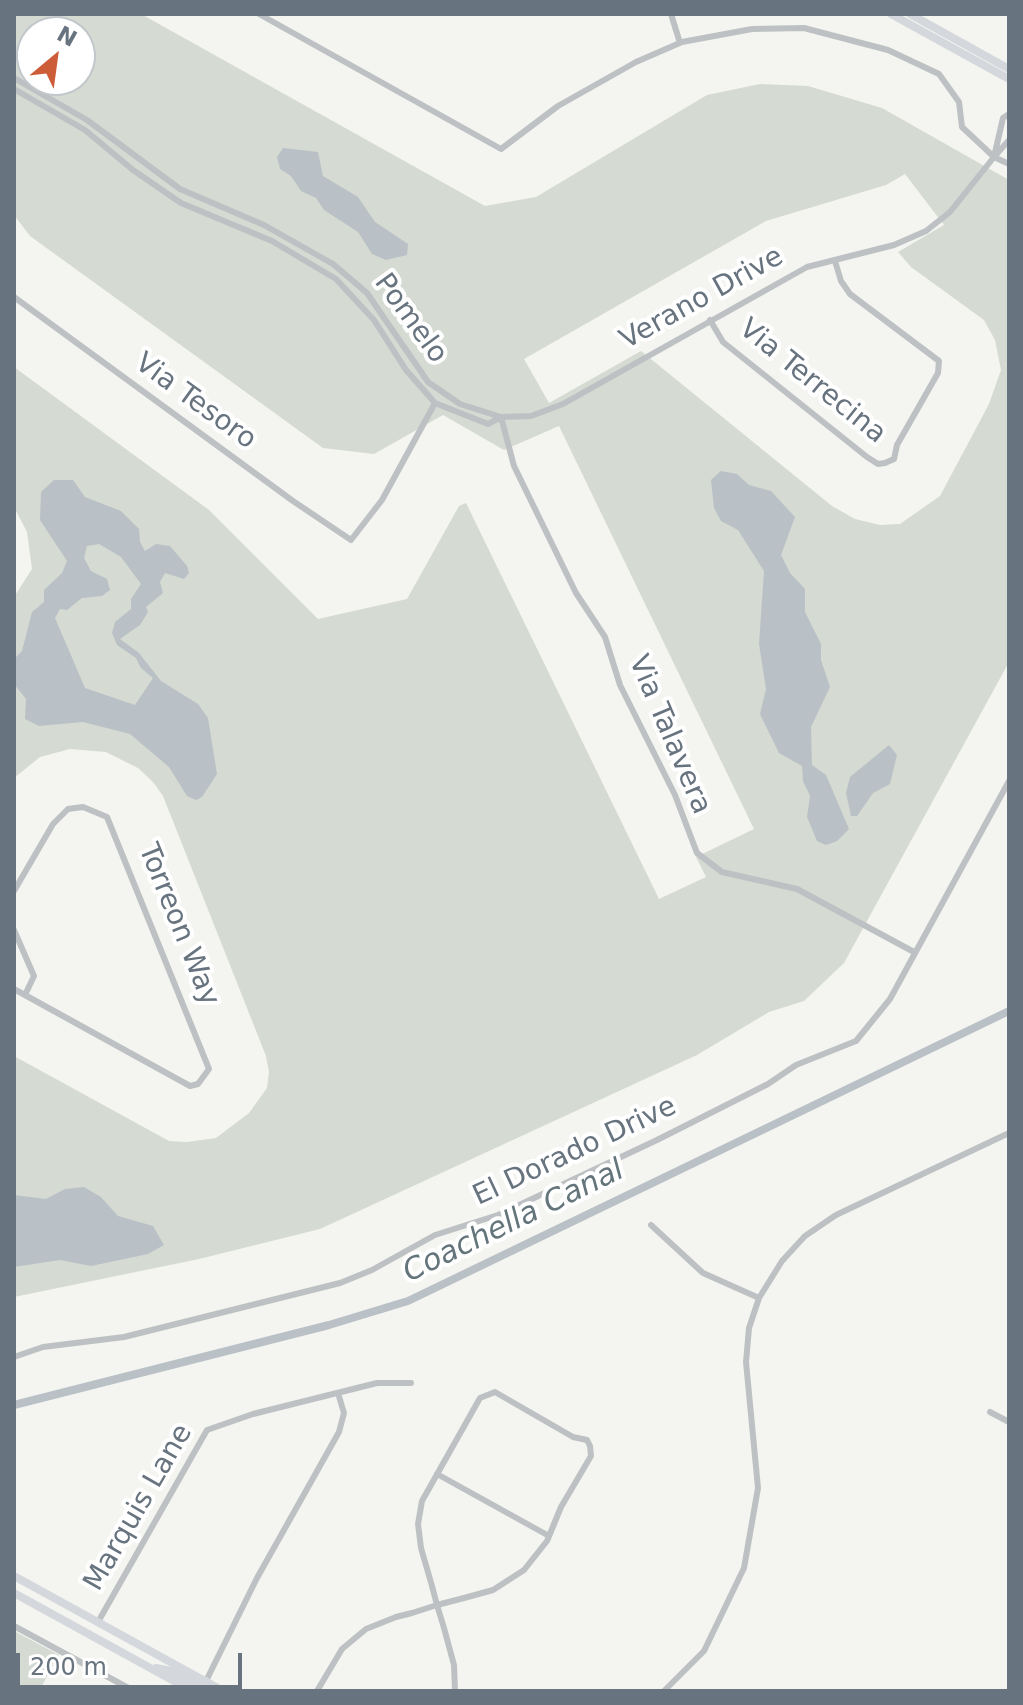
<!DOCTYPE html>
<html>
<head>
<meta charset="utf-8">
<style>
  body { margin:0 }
  #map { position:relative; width:1023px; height:1705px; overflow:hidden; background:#f4f4f0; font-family:"DejaVu Sans",sans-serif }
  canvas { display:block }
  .frame { position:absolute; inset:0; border:16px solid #67737e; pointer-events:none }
  .north { position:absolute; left:16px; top:16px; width:80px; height:80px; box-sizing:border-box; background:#fff; border:2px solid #c2c7cb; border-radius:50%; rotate:29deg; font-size:22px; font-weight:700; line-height:32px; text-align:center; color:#67737e }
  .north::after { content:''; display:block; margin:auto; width:28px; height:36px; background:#cc5d38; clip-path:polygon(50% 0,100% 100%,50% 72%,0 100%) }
  .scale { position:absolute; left:16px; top:1653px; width:226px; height:36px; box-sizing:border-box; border:4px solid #67737e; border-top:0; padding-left:10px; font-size:24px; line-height:28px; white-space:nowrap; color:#67737e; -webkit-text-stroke:6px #fff; paint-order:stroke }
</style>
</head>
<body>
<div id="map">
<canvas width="1023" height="1705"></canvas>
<div class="frame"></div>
<div class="north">N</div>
<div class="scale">200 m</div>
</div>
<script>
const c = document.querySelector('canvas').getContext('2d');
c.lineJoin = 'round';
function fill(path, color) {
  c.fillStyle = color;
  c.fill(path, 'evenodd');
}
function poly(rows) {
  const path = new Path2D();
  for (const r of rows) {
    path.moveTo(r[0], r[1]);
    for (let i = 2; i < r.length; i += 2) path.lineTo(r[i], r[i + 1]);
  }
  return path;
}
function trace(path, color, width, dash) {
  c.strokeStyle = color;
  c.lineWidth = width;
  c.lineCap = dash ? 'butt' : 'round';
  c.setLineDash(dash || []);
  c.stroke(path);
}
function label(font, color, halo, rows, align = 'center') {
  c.font = font + ' "DejaVu Sans",sans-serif';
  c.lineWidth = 8;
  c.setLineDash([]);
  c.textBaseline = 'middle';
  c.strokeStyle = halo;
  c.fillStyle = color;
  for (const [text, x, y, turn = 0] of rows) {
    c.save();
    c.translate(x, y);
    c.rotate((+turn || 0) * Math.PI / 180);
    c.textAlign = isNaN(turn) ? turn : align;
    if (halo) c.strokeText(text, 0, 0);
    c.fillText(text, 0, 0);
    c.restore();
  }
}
const green = poly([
  [14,14,141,14,485,206,536,197,707,95,760,84,808,86,882,108,1009,180,1009,662,844,963,804,1001,769,1012,697,1055,320,1229,199,1259,14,1297,14,1056,169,1141,187,1142,216,1138,249,1113,267,1088,269,1072,266,1056,163,796,153,782,138,768,106,752,70,749,40,757,14,778,14,597,32,569,27,532,14,507,14,367,209,510,318,619,407,599,459,506,466,503,659,899,706,877,696,857,754,829,559,426,504,450,443,415,374,454,323,448,30,236,14,215],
  [32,32,80,32,80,80,32,80],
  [905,174,944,225,898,252,911,267,984,320,995,340,1001,370,989,404,940,496,900,524,880,525,855,519,832,506,641,351,549,403,524,359,766,221,886,185],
  [14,1631,59,1655,39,1691,14,1691]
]);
const water = poly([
  [283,148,318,152,323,176,358,197,375,222,408,244,407,255,386,260,372,254,358,232,324,210,316,198,301,191,291,176,280,169,277,157],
  [721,471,737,474,749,485,771,491,795,517,781,555,790,573,805,589,805,612,821,644,821,660,830,687,811,727,812,765,826,775,849,829,837,841,826,845,817,841,807,817,810,796,803,781,802,766,779,753,760,714,766,689,759,644,764,571,738,530,721,521,714,508,711,480],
  [54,480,73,480,85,497,121,511,139,529,140,542,145,551,156,544,170,546,187,566,189,573,184,579,165,573,160,582,163,593,146,607,148,612,140,625,120,639,139,653,161,681,198,704,208,718,217,774,202,797,196,800,187,796,169,767,130,734,83,722,39,726,25,719,26,699,14,684,14,659,22,651,32,612,44,602,44,590,62,573,67,561,40,520,41,492],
  [99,544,121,557,141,584,131,599,131,609,115,622,112,633,117,645,136,658,141,668,153,678,135,705,85,688,55,618,60,609,67,610,82,598,102,596,110,590,107,579,91,571,84,558,87,546],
  [889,745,897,755,890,784,873,793,857,816,851,816,846,793,850,777],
  [84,1187,101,1197,118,1216,153,1226,164,1245,148,1254,91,1266,60,1260,14,1267,14,1195,46,1199,65,1189]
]);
const canal = poly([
  [14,1405,329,1325,408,1301,1009,1011]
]);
const minor = poly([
  [671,14,680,43],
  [14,78,87,120,180,189,264,225,333,264,367,293,428,382,460,404,501,417,531,416,563,404,807,267,894,245,926,231,950,212,994,157,962,127,959,102,939,74,888,50,804,28,752,29,682,42,636,62,558,106,501,149,259,14],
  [14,89,85,130,133,170,181,203,272,241,336,279,374,320,406,370,435,403,488,424,501,417],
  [994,157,1003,118,1009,114],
  [994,157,1009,140],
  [994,157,1009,164],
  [14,297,293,501,351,540,382,500,435,403],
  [710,320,723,342,867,457,878,464,885,463,894,459,897,445,938,373,939,361,850,294,841,281,835,261],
  [501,417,514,466,576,593,605,637,620,685,675,795,697,853,722,872,797,889,914,952],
  [14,891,53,824,68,809,83,807,107,817,209,1069,198,1084,190,1086,14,989],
  [14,930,34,976,25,995],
  [651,1225,703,1273,759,1298],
  [14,1357,43,1347,124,1337,340,1283,372,1270,435,1235,498,1215,657,1140,768,1084,796,1065,856,1041,890,999,1009,781],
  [990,1412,1009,1422],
  [437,1474,549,1536],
  [98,1622,207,1430,253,1414,377,1383,411,1383],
  [14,1626,134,1691],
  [206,1681,257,1578,339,1432,344,1413,338,1393],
  [317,1691,342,1649,366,1629,396,1617,412,1613,437,1605,464,1598,493,1590,524,1570,547,1541,561,1507,591,1456,590,1446,587,1440,573,1437,495,1392,480,1398,422,1501,418,1524,421,1548,432,1586,437,1605,444,1628,454,1665,455,1691],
  [664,1691,704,1651,744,1568,758,1488,746,1362,749,1328,759,1298,782,1261,805,1236,836,1215,1009,1133]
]);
const secondary = poly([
  [891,14,1009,79],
  [910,14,1009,69],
  [14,1576,223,1691],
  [14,1593,192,1691],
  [156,1668,171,1671,201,1687,206,1681]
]);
const streetNames = [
  ["Verano Drive",702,299,-29],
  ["Pomelo",410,319,54],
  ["Via Terrecina",812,382,39],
  ["Via Tesoro",195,402,36],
  ["Via Talavera",669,735,67],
  ["Torreon Way",178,925,68],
  ["El Dorado Drive",575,1152,-25],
  ["Marquis Lane",139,1508,-60]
];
const waterNames = [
  ["Coachella Canal",514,1222,-26]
];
fill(green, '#d5dad2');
fill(water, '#b9c1c6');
trace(canal, '#b9c1c6', 8);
trace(minor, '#bec1c4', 6);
trace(secondary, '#d4d7db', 8);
label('28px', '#67737e', '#fff', streetNames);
label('italic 30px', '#63747b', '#fff', waterNames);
</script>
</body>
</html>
